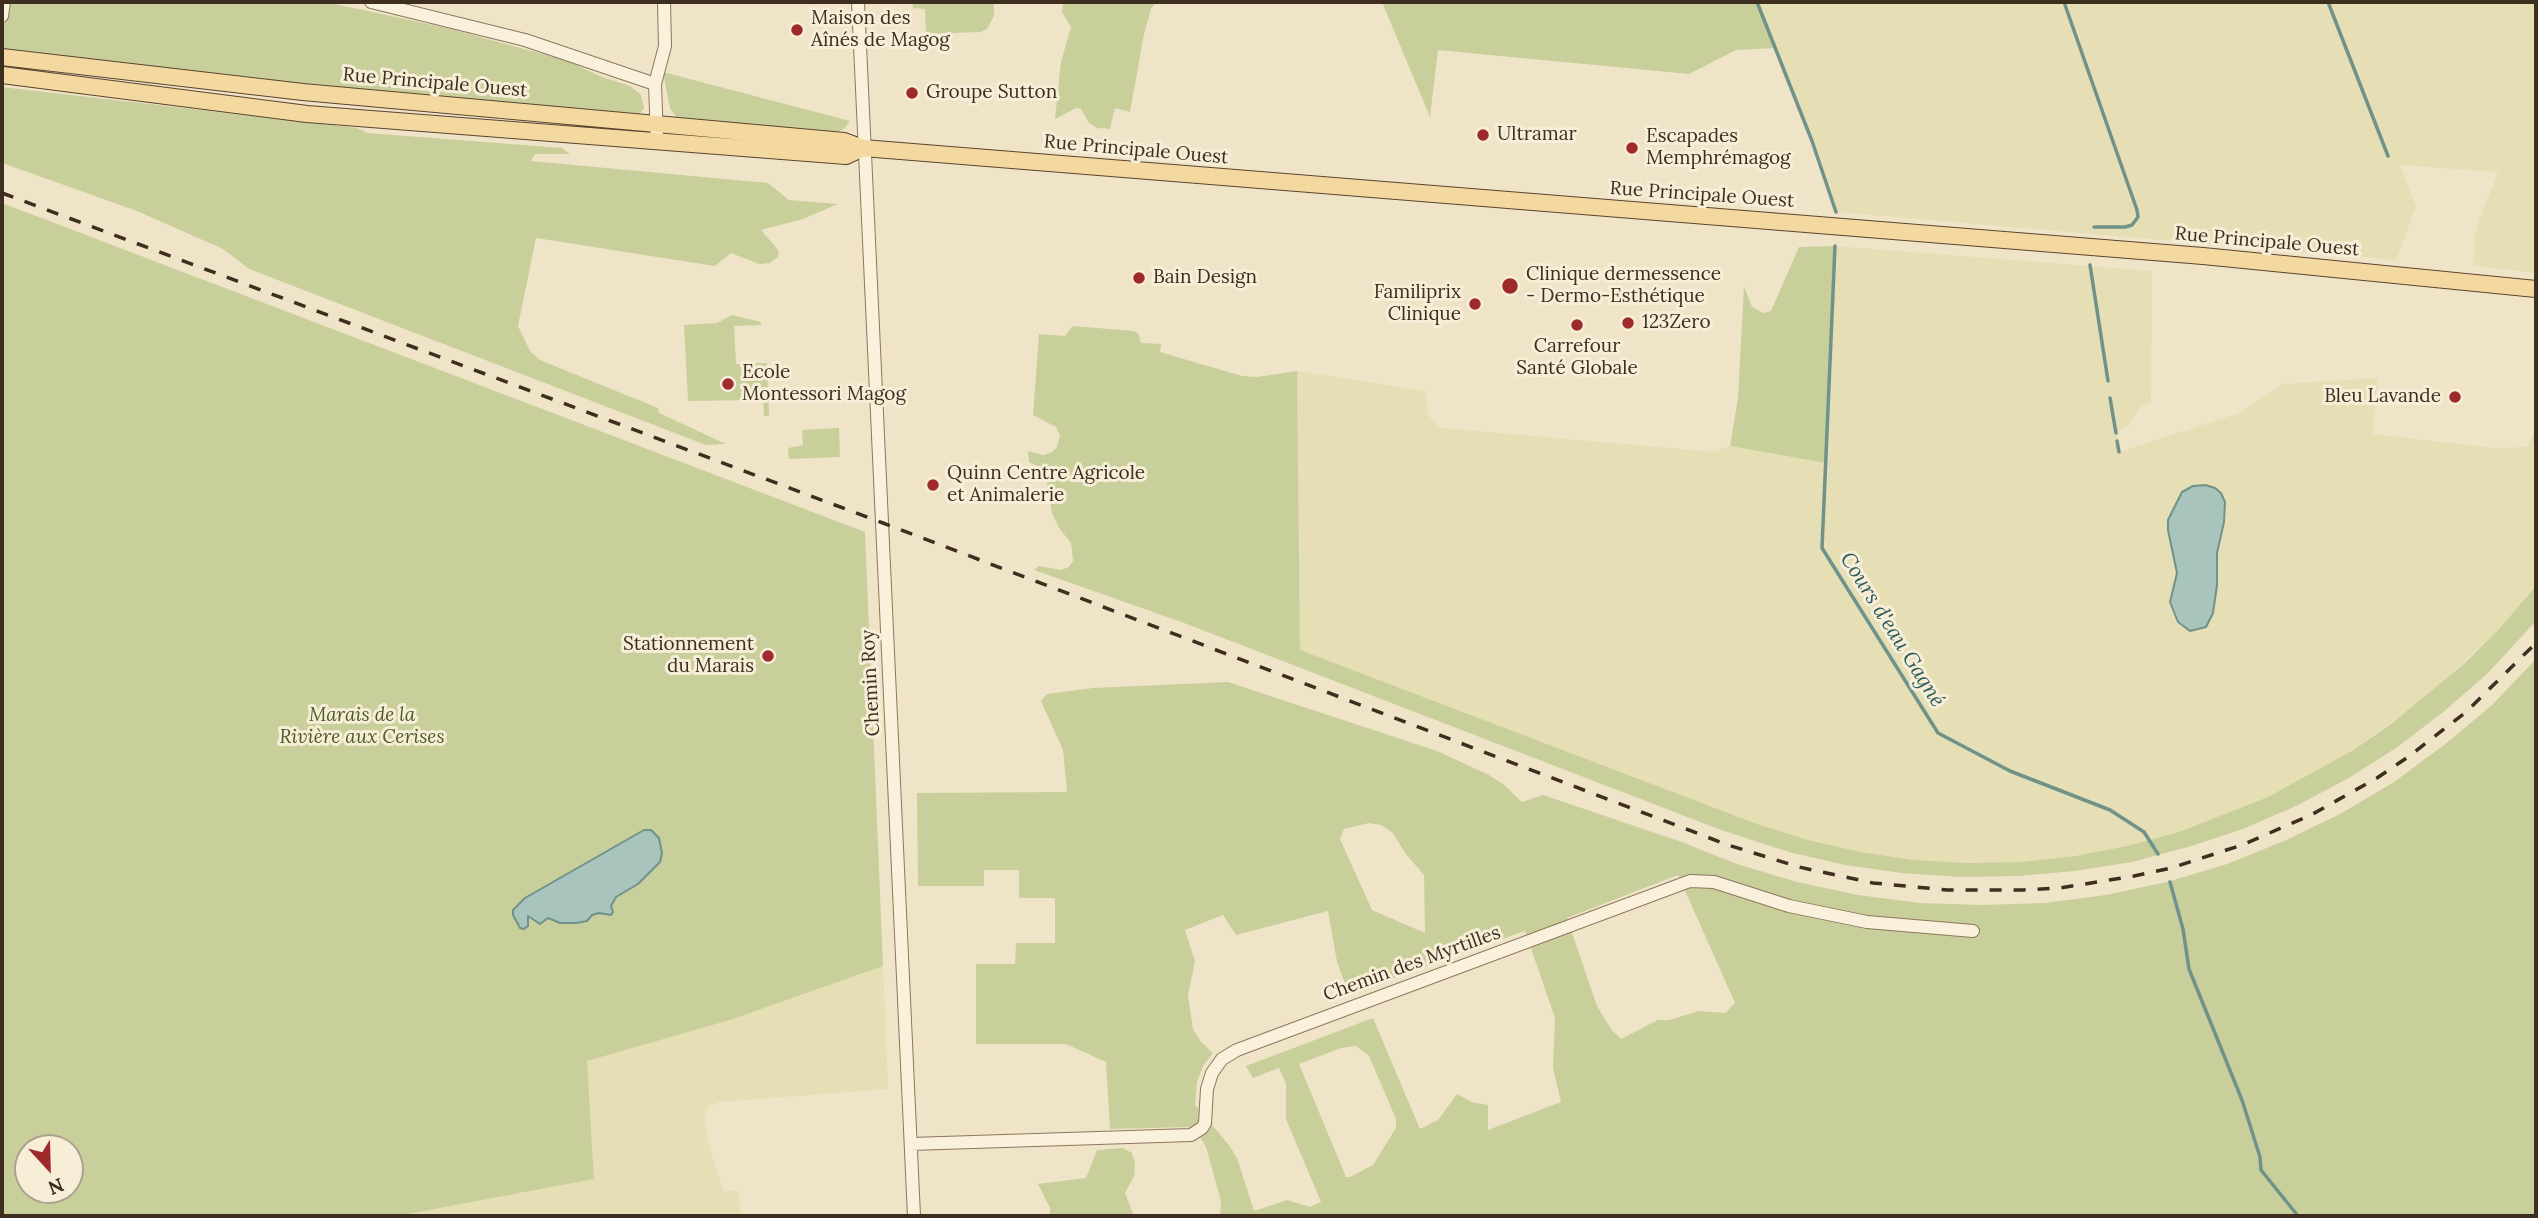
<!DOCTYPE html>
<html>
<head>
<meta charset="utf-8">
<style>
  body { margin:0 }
  #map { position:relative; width:2538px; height:1218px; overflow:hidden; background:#f0e4c8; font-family:Lora,serif }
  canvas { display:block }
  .frame { position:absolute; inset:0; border:4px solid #3d2e20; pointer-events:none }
  .north { position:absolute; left:14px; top:1134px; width:70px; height:70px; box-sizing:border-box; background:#f7eed8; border:2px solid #ada18e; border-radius:50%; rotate:158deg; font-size:19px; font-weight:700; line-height:28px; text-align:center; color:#3d2e20 }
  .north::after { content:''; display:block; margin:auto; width:24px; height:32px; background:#9e2a2b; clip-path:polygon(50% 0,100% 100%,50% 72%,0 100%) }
</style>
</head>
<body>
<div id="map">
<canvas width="2538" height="1218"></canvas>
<div class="frame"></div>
<div class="north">N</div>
</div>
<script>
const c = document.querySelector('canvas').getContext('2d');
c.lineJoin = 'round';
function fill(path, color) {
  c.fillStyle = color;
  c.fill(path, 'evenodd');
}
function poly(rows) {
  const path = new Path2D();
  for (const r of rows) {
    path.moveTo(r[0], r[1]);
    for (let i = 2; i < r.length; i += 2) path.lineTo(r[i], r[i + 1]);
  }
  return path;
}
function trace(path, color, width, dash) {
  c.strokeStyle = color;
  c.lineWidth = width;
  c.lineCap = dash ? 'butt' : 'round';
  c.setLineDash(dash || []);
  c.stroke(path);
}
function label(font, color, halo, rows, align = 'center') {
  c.font = font + ' Lora,serif';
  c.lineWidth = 6;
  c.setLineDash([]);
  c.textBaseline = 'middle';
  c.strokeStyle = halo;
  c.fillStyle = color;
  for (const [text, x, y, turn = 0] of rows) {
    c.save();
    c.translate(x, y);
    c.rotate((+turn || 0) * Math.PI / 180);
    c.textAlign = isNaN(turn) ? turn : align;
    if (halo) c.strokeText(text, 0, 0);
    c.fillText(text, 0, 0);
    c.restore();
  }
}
const farmland = poly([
  [1757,2,2536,2,2536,273,2473,266,2475,236,2479,220,2498,172,2400,165,2416,207,2396,260,1836,212,1812,141],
  [1835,246,2152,271,2151,402,2140,407,2128,426,2116,433,2119,452,2240,413,2283,384,2378,378,2372,434,2496,448,2527,447,2536,429,2536,586,2499,629,2429,695,2352,751,2311,776,2268,797,2179,832,2127,846,2074,856,2021,862,1967,863,1914,860,1861,852,1808,840,1757,824,1300,650,1297,371,1426,391,1427,412,1434,423,1442,428,1715,452,1730,446,1826,463],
  [883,966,888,1089,719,1102,707,1108,704,1120,712,1156,724,1192,738,1190,741,1216,397,1216,594,1179,586,1061,730,1020]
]);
const green = poly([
  [2,2,326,2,451,29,568,61,602,77,630,86,641,95,644,108,639,115,349,91,2,50],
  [912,2,994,2,994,16,987,29,981,32,926,34,925,9,913,8],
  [1063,2,1156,2,1151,9,1144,34,1130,112,1115,108,1110,129,1097,128,1089,123,1081,109,1076,108,1055,119,1061,62,1071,27,1062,12],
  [1382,2,1757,2,1776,48,1736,50,1689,74,1438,50,1430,117],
  [663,72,850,121,845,128,837,133,678,119,670,109],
  [2,87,357,128,368,133,562,148,570,154,535,154,531,161,768,183,789,200,838,204,803,219,761,230,779,251,778,257,770,263,759,264,731,253,715,266,536,238,518,326,530,351,540,360,658,408,659,413,726,444,706,445,249,269,223,249,137,211,2,163],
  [2,203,865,532,883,966,730,1020,587,1061,594,1179,397,1216,2,1216],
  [28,1148,70,1148,70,1190,28,1190],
  [1835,246,1826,463,1730,446,1738,398,1744,286,1752,307,1764,313,1771,311,1799,247],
  [732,315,761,322,761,325,734,326,736,364,767,363,769,416,764,416,763,400,688,401,684,325,717,323],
  [1073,326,1134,331,1138,333,1141,343,1161,344,1160,352,1242,376,1257,377,1297,371,1300,650,1757,824,1808,840,1861,852,1914,860,1967,863,2021,862,2075,856,2127,846,2179,832,2268,797,2352,751,2391,724,2465,663,2499,629,2536,586,2536,621,2486,675,2442,713,2396,748,2347,779,2296,806,2243,829,2188,847,2132,862,2075,871,2018,876,1960,877,1902,873,1845,865,1789,852,1721,830,1184,623,1034,570,1039,566,1061,570,1069,567,1073,561,1071,543,1059,528,1052,513,1045,470,1029,462,1028,451,1043,455,1052,452,1057,447,1060,436,1056,427,1033,415,1039,334,1065,336],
  [839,428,840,457,789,459,788,448,803,445,802,430],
  [2536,659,2536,1216,1220,1216,1221,1201,1206,1147,1199,1135,1189,1127,1110,1129,1106,1062,1066,1044,976,1044,976,964,1015,964,1016,943,1055,943,1055,898,1019,898,1019,870,984,870,984,886,918,886,917,793,1067,792,1063,750,1041,701,1047,694,1093,688,1228,682,1437,751,1489,775,1503,784,1522,802,1543,795,1679,841,1737,864,1797,882,1858,895,1920,903,1982,905,2044,903,2106,895,2167,882,2227,864,2284,841,2340,814,2394,782,2444,745,2492,705],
  [1369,823,1381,825,1393,833,1405,853,1424,875,1425,933,1372,910,1340,839,1344,829],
  [1678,875,1735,1003,1725,1013,1699,1011,1669,1020,1658,1020,1621,1039,1611,1029,1597,1006,1567,918],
  [1328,911,1337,962,1349,994,1525,931,1555,1018,1553,1068,1561,1102,1488,1130,1488,1105,1472,1102,1457,1094,1438,1120,1420,1129,1373,1018,1246,1066,1253,1078,1279,1068,1286,1084,1286,1119,1321,1202,1310,1207,1287,1200,1254,1211,1237,1158,1229,1145,1195,1105,1197,1082,1203,1066,1213,1053,1201,1042,1193,1029,1188,996,1195,961,1185,930,1223,915,1236,935],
  [1356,1046,1369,1056,1396,1119,1396,1128,1373,1165,1350,1177,1346,1177,1299,1064,1341,1048],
  [1123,1148,1132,1153,1135,1163,1134,1176,1125,1193,1134,1216,1050,1216,1050,1208,1038,1184,1086,1178,1097,1150]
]);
const water = poly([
  [2205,485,2215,488,2221,493,2225,502,2224,522,2217,553,2217,585,2213,613,2206,627,2190,631,2178,622,2170,602,2177,573,2168,530,2168,520,2182,492,2193,486,2205,485],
  [644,830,651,830,659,838,662,853,660,862,638,884,616,897,611,906,613,912,611,915,599,913,592,915,587,921,576,923,560,923,548,918,540,924,528,916,528,926,524,929,520,928,513,915,513,910,525,898,644,830]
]);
const stream = poly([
  [1757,2,1812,141,1836,212],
  [2064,2,2137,210,2138,217,2132,225,2125,227,2094,227],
  [2328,2,2388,156],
  [1835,246,1822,548,1938,733,2010,771,2110,810,2144,832,2158,854],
  [2090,265,2108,381],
  [2110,398,2116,433],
  [2117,441,2119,452],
  [2170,882,2183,929,2189,969,2242,1100,2260,1157,2261,1170,2298,1216]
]);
const minor = poly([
  [371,2,525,40,655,84],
  [858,2,914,1216],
  [2,16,4,2],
  [657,141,655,84,665,46,664,2],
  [911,1144,1191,1135,1202,1128,1205,1123,1207,1089,1212,1073,1222,1059,1237,1050,1690,881,1714,882,1789,906,1867,922,1973,931]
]);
const major = poly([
  [2,57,303,92,844,141,863,148,2203,256,2536,289],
  [2,75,307,114,846,156,863,148]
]);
const rail = poly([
  [2,193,883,523,1728,845,1799,867,1873,883,1947,890,2023,890,2060,888,2134,876,2171,868,2242,845,2311,815,2377,778,2408,757,2466,712,2536,643]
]);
const markers = [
  [797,30,7,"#9e2a2b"],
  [912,93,7,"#9e2a2b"],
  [1483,135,7,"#9e2a2b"],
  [1632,148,7,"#9e2a2b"],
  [1139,278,7,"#9e2a2b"],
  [1510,286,9,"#9e2a2b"],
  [1475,304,7,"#9e2a2b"],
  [1628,323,7,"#9e2a2b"],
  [1577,325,7,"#9e2a2b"],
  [728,384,7,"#9e2a2b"],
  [2455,397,7,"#9e2a2b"],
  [933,485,7,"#9e2a2b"],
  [768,656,7,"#9e2a2b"]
];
const poiNames = [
  ["Maison des",811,19],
  ["Aînés de Magog",811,41],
  ["Groupe Sutton",926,93],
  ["Ultramar",1497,135],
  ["Escapades",1646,137],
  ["Memphrémagog",1646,159],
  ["Clinique dermessence",1526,275],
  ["- Dermo-Esthétique",1526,297],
  ["Bain Design",1153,278],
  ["Familiprix",1461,293,"right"],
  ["Clinique",1461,315,"right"],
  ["123Zero",1642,323],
  ["Carrefour",1577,347,"center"],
  ["Santé Globale",1577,369,"center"],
  ["Ecole",742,373],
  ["Montessori Magog",742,395],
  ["Bleu Lavande",2441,397,"right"],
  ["Quinn Centre Agricole",947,474],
  ["et Animalerie",947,496],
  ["Stationnement",754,645,"right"],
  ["du Marais",754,667,"right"]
];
const streetNames = [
  ["Rue Principale Ouest",435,83,5],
  ["Rue Principale Ouest",1136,150,5],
  ["Rue Principale Ouest",1702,195,4],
  ["Rue Principale Ouest",2267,242,5],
  ["Chemin Roy",871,683,-93],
  ["Chemin des Myrtilles",1412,964,-20]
];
const parkNames = [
  ["Marais de la",362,716],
  ["Rivière aux Cerises",362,738]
];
const waterNames = [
  ["Cours d'eau Gagné",1892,630,58]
];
fill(farmland, '#e6deb5');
fill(green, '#c9cf9b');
fill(water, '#a9c4bc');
trace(water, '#6f938a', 2);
trace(stream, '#6f938a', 3.5);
trace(minor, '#8d765c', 14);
trace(major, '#5b4430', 18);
trace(minor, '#faf1dc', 12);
trace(major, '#f3d9a0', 16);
trace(rail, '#3d2e20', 3.5, [12, 12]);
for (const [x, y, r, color] of markers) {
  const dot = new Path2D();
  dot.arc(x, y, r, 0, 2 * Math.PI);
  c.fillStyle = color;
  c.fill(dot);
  trace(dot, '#f7eed8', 2.5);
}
label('19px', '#3d2e20', '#f7eed8', poiNames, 'left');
label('19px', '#3d2e20', '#f7eed8', streetNames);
label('italic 19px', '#4d5a26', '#f7eed8', parkNames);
label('italic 21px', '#2f5d5a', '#f7eed8', waterNames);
</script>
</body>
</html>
